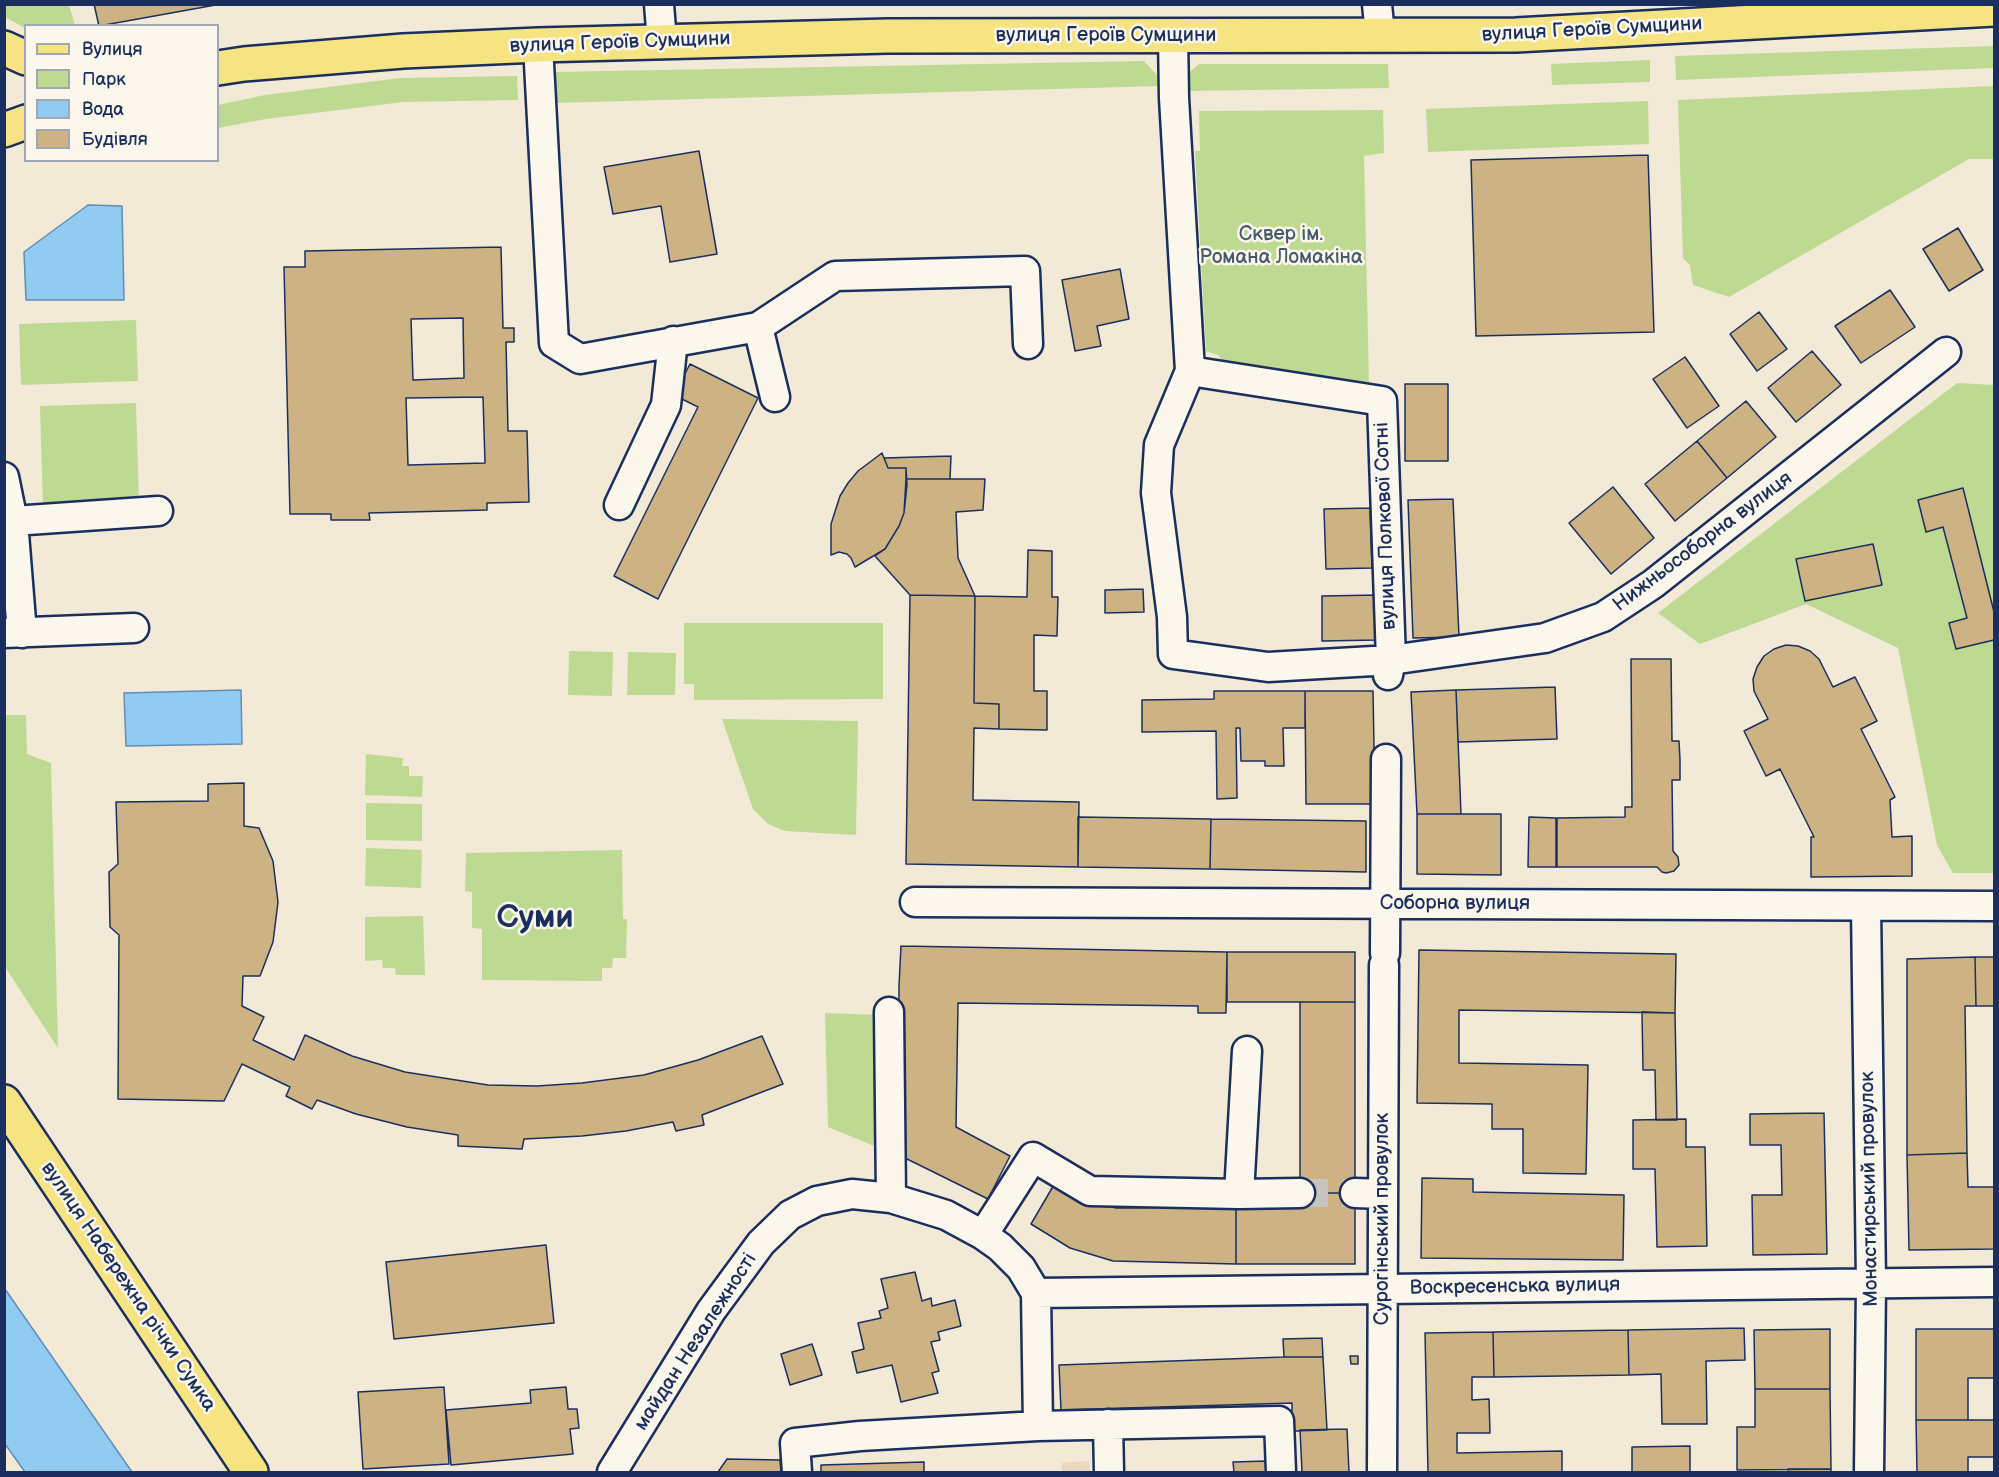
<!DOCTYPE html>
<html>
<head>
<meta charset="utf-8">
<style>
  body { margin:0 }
  #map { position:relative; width:1999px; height:1477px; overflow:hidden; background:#f2e9d7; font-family:"Balsamiq Sans",sans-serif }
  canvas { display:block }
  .frame { position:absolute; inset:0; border:6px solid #1b2f5e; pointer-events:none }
  .legend { position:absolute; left:24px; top:24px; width:195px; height:138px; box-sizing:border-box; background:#fbf7ec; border:2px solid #a1a7b3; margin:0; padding:8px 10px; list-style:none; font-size:18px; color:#1b2f5e }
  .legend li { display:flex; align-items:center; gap:12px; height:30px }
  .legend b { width:30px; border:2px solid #a1a7b3 }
</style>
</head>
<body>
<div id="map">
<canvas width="1999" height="1477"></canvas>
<div class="frame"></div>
<ul class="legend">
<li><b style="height:8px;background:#f6e381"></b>Вулиця</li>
<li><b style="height:16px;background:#beda92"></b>Парк</li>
<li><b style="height:16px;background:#92cbf2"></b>Вода</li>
<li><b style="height:16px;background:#cdb283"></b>Будівля</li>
</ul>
</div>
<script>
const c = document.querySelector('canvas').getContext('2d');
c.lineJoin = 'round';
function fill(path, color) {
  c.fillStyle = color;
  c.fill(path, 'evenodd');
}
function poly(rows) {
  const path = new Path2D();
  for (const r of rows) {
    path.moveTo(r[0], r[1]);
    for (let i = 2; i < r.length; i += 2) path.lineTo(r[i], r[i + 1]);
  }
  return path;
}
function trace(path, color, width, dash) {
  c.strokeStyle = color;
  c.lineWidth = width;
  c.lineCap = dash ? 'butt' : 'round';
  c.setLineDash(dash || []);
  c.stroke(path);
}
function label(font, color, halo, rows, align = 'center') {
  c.font = font + ' "Balsamiq Sans",sans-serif';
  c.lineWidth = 5;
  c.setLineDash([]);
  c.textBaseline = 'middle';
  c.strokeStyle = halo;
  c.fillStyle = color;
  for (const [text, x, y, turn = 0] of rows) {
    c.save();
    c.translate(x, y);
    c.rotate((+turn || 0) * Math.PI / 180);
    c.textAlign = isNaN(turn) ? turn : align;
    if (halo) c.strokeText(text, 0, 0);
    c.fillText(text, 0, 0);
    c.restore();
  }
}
const built = poly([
  [1089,1461,1090,1472,1062,1472,1062,1463]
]);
const green = poly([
  [4,5,69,5,75,25,26,26,25,28,5,17],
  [1994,46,1994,68,1676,80,1675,56],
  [1650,60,1650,82,1552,85,1551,64],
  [1144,61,1156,74,1160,86,556,103,554,72],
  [1199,64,1388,64,1389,88,1188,91,1186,75],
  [517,76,518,100,403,102,266,119,218,128,218,105,265,95,400,78],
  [1994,86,1994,159,1969,159,1729,297,1693,285,1690,265,1683,258,1678,100],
  [1648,101,1649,144,1428,152,1426,109],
  [1383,110,1384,153,1364,156,1369,385,1291,378,1222,360,1218,355,1206,351,1195,151,1200,151,1199,111],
  [136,320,138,381,21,385,19,324],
  [1957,383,1994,385,1994,873,1953,873,1937,845,1898,648,1806,604,1700,644,1658,613],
  [136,403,139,504,43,507,40,406],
  [684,623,883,623,883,699,694,700,694,684,684,684],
  [569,651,613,652,612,696,568,695],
  [628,652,676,653,675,695,627,695],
  [4,715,26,715,27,754,51,763,58,1048,5,967],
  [722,719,858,721,856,835,785,831,768,824,753,809],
  [366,754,403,758,402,766,409,766,409,776,423,776,422,797,365,795],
  [366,803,422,804,422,841,366,840],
  [366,848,422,850,421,888,365,886],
  [622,850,623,919,627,919,626,958,613,958,612,968,602,968,602,981,482,980,482,929,472,928,472,892,465,891,466,853],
  [423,916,425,975,396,975,395,968,383,968,382,960,365,961,365,917],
  [825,1013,880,1015,879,1148,828,1127]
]);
const water = poly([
  [88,205,122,206,124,300,26,300,24,252,88,205],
  [241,690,242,744,126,746,124,693,241,690],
  [5,1289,132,1472,25,1472,5,1444,5,1289]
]);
const building = poly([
  [94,4,221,4,99,26,94,4],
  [699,151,717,254,670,262,661,206,613,214,604,167,699,151],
  [1648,155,1654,332,1476,336,1471,160,1648,155],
  [1958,228,1983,270,1949,291,1923,249,1958,228],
  [501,247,503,328,514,328,514,342,506,342,508,431,527,431,529,502,487,503,487,510,369,513,370,520,331,520,331,514,290,514,284,267,305,267,305,251,501,247],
  [463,318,464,378,413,380,411,319,463,318],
  [483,397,485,463,408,465,406,398,483,397],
  [1120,269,1129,319,1097,326,1101,346,1075,351,1062,280,1120,269],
  [1890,290,1915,327,1861,363,1835,326,1890,290],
  [1759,312,1787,349,1757,371,1730,334,1759,312],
  [1812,351,1841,385,1796,422,1768,388,1812,351],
  [1685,357,1719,406,1687,428,1653,379,1685,357],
  [690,364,758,398,658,599,614,576,698,407,674,395,690,364],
  [1405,384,1448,384,1448,461,1405,461,1405,384],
  [1746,401,1776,437,1727,478,1697,441,1746,401],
  [1697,441,1727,478,1675,521,1645,484,1697,441],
  [882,453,888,468,906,468,907,485,904,513,899,526,885,549,855,567,851,558,847,554,839,552,831,555,831,524,840,496,848,483,858,471,882,453],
  [951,456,950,479,906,479,906,468,888,468,884,458,951,456],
  [906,479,985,479,983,510,956,512,958,558,975,596,910,595,875,556,885,549,899,526,904,513,906,479],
  [1613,487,1654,538,1611,574,1569,523,1613,487],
  [1963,488,1994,612,1994,640,1956,649,1949,623,1967,618,1943,527,1926,532,1918,500,1963,488],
  [1453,499,1459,637,1413,638,1408,500,1453,499],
  [1370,508,1372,568,1326,569,1324,509,1370,508],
  [1873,544,1882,585,1805,601,1796,559,1873,544],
  [1028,550,1052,551,1052,597,1058,597,1057,636,1034,635,1034,691,1047,691,1047,730,999,729,999,704,974,703,975,596,1027,597,1028,550],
  [1143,589,1144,612,1105,613,1105,590,1143,589],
  [910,595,975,596,974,703,999,704,999,729,974,728,973,800,1079,802,1078,867,906,864,910,595],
  [1378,595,1378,640,1322,641,1322,596,1378,595],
  [1786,645,1798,646,1810,651,1819,659,1833,687,1855,677,1877,721,1861,729,1895,797,1890,800,1892,837,1912,836,1912,876,1811,877,1811,837,1814,837,1780,769,1766,776,1744,731,1768,719,1754,691,1753,679,1757,667,1764,656,1774,649,1786,645],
  [1631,659,1671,659,1672,741,1679,741,1680,760,1680,780,1672,780,1673,851,1678,857,1679,865,1674,871,1666,873,1662,872,1657,867,1557,867,1557,818,1625,817,1625,807,1632,807,1631,659],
  [1555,687,1557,739,1458,742,1456,690,1555,687],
  [1456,690,1461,814,1417,814,1411,692,1456,690],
  [1214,691,1305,691,1305,728,1283,728,1284,766,1265,766,1265,761,1241,761,1240,728,1236,728,1237,798,1217,799,1216,731,1142,732,1142,700,1214,699,1214,691],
  [1305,691,1373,691,1375,804,1306,804,1305,691],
  [244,783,244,826,259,828,273,861,278,902,273,942,260,976,243,976,242,1006,264,1017,253,1040,294,1060,305,1035,352,1056,405,1072,488,1085,537,1086,582,1083,644,1075,698,1060,762,1036,783,1084,702,1115,704,1125,676,1131,673,1122,626,1131,582,1136,524,1139,522,1149,458,1146,458,1135,407,1127,356,1114,317,1100,312,1109,286,1096,290,1087,242,1064,224,1101,118,1099,119,935,110,927,109,872,118,864,116,802,208,801,208,784,244,783],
  [1417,814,1501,814,1501,875,1417,874,1417,814],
  [1078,817,1211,819,1210,869,1078,867,1078,817],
  [1529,817,1556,818,1556,867,1528,867,1529,817],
  [1211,819,1366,821,1366,872,1210,869,1211,819],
  [901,946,1227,952,1226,1013,1198,1013,1198,1006,958,1003,956,1127,1010,1156,988,1199,899,1155,899,986,901,946],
  [1419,950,1676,954,1675,1013,1459,1010,1459,1063,1588,1065,1586,1174,1523,1173,1523,1129,1492,1129,1492,1104,1417,1103,1419,950],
  [1227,952,1355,952,1355,1002,1227,1002,1227,952],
  [1975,957,1976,1006,1965,1006,1967,1153,1907,1155,1907,959,1975,957],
  [1975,957,1994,957,1994,1006,1976,1006,1975,957],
  [1300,1002,1355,1002,1355,1193,1300,1193,1300,1002],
  [1642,1012,1675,1013,1677,1120,1656,1120,1655,1070,1643,1070,1642,1012],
  [1824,1113,1827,1254,1753,1255,1752,1195,1782,1195,1781,1145,1750,1145,1750,1114,1824,1113],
  [1686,1119,1686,1147,1705,1147,1707,1246,1657,1247,1655,1169,1633,1169,1633,1120,1686,1119],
  [1967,1153,1968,1187,1994,1187,1994,1249,1909,1250,1907,1155,1967,1153],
  [1422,1178,1473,1179,1473,1192,1624,1195,1623,1260,1421,1258,1422,1178],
  [1055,1183,1087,1201,1116,1208,1236,1207,1236,1264,1113,1261,1070,1248,1031,1224,1055,1183],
  [1300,1193,1355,1193,1355,1264,1236,1264,1236,1207,1300,1193],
  [546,1245,554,1323,394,1339,386,1262,546,1245],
  [915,1272,922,1301,931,1298,932,1306,955,1300,961,1326,938,1332,940,1340,931,1342,939,1371,932,1373,938,1393,901,1402,892,1365,857,1373,852,1352,864,1349,858,1323,881,1318,879,1311,888,1308,881,1279,915,1272],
  [1744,1328,1745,1360,1706,1361,1707,1424,1662,1424,1661,1374,1629,1375,1628,1330,1744,1328],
  [1830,1329,1830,1389,1755,1389,1754,1330,1830,1329],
  [1916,1329,1994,1329,1994,1378,1968,1378,1968,1420,1916,1420,1916,1329],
  [1628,1330,1629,1375,1494,1377,1493,1332,1628,1330],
  [1493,1332,1494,1377,1472,1377,1472,1400,1489,1399,1490,1433,1457,1433,1457,1453,1562,1451,1562,1472,1428,1472,1425,1333,1493,1332],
  [1322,1338,1323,1357,1284,1357,1283,1339,1322,1338],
  [812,1344,822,1375,790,1385,781,1354,812,1344],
  [1350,1356,1358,1356,1358,1364,1351,1364,1350,1356],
  [1284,1357,1323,1357,1327,1430,1292,1431,1292,1403,1061,1410,1059,1365,1284,1357],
  [444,1387,449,1464,363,1469,358,1392,444,1387],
  [566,1387,568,1409,577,1409,579,1428,570,1429,573,1454,451,1465,446,1410,531,1403,530,1390,566,1387],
  [1755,1389,1830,1389,1831,1469,1737,1470,1737,1427,1755,1427,1755,1389],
  [1916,1420,1994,1420,1994,1457,1968,1457,1968,1472,1917,1472,1916,1420],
  [1347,1429,1349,1472,1302,1472,1300,1430,1347,1429],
  [1690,1446,1690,1472,1632,1472,1632,1447,1690,1446],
  [727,1459,780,1460,781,1472,718,1472,727,1459],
  [1267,1461,1267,1472,1234,1472,1233,1462,1267,1461],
  [924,1462,924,1472,821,1472,821,1465,924,1462],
  [1788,1469,1831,1469,1831,1472,1788,1472,1788,1469]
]);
const minorTunnel = poly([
  [1300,1193,1355,1193]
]);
const minor = poly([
  [659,4,662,42],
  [1377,4,1380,35],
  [1173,36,1174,98,1190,371,1382,401,1391,660,1388,675],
  [538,45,554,343,580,359,758,327,835,276,1025,271,1028,344],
  [758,327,775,397],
  [1190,371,1159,445,1156,493,1172,617,1173,654,1268,667,1391,660,1545,638,1603,617,1653,584,1946,352],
  [4,477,13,521,22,633],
  [619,505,666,405,673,341],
  [13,521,158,511],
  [4,633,134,628],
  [915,902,1994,906],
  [1866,906,1871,1283,1869,1472],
  [1385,953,1386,759],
  [889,1012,891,1198],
  [1355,1193,1383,1194],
  [1239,1194,1300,1193],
  [983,1235,1033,1157,1090,1191,1239,1194,1247,1051],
  [1036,1293,1994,1282],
  [1036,1293,1038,1426,1279,1421,1281,1472],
  [1108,1424,1109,1472],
  [612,1472,711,1311,761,1243,790,1215,817,1201,852,1194,891,1198,946,1215,983,1235,1000,1247,1021,1268,1036,1293],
  [797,1472,795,1443,860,1436,1038,1426],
  [1382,1472,1384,965]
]);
const major = poly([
  [4,48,26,58],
  [218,68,244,64,403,51,538,45,888,36,1516,35,1994,9],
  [4,130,26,122],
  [4,1102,251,1472]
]);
const streetNames = [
  ["вулиця Героїв Сумщини",1592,30,-3],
  ["вулиця Героїв Сумщини",1106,36],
  ["вулиця Героїв Сумщини",620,43,-2],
  ["вулиця Полкової Сотні",1386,526,-92],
  ["Нижньособорна вулиця",1703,542,-37],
  ["Соборна вулиця",1455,904],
  ["Монастирський провулок",1870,1189,-91],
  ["Сурогінський провулок",1383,1219,-90],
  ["вулиця Набережна річки Сумка",128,1287,56],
  ["Воскресенська вулиця",1515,1287,-1],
  ["майдан Незалежності",696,1342,-57]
];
const parkNames = [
  ["Сквер ім.",1281,235],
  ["Романа Ломакіна",1281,258]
];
const townNames = [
  ["Суми",535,919]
];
fill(built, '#e7d8be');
fill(green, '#beda92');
fill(water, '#92cbf2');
trace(water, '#628db7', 1.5);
fill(building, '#cdb283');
trace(building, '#1b2f5e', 1.5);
trace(minorTunnel, '#c7c4bf', 28, [28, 14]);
trace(minor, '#1b2f5e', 33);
trace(major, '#1b2f5e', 38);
trace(minor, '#fbf7ec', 28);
trace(major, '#f6e381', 33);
label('20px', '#1b2f5e', '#fbf7ec', streetNames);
label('20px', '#445a6b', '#fbf7ec', parkNames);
label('bold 32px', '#1b2f5e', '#fbf7ec', townNames);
</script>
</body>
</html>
